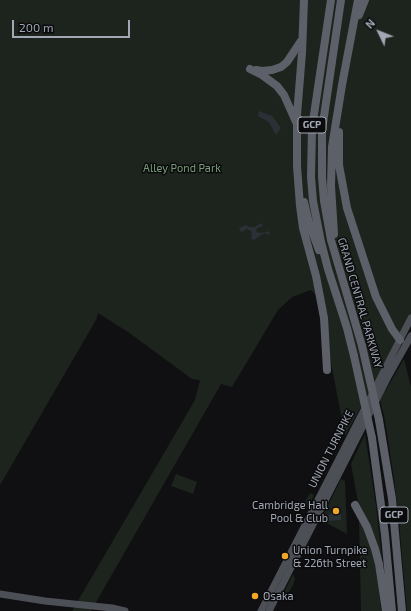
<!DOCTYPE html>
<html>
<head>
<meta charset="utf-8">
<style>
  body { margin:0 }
  #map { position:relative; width:411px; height:611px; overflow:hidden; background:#101012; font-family:"Exo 2",sans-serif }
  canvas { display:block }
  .north { position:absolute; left:359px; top:12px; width:40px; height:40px; -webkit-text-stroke:3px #0b0b0d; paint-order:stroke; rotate:313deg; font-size:11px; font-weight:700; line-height:16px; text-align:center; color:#a1a7b3 }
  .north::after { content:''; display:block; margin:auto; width:14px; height:18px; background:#a1a7b3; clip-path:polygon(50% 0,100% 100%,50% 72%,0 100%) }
  .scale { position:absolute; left:12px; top:20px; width:118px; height:18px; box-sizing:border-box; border:2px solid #a1a7b3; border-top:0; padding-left:5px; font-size:12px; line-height:14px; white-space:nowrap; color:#a1a7b3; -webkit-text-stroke:3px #0b0b0d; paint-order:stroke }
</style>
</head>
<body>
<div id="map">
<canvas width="411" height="611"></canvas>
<div class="north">N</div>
<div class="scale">200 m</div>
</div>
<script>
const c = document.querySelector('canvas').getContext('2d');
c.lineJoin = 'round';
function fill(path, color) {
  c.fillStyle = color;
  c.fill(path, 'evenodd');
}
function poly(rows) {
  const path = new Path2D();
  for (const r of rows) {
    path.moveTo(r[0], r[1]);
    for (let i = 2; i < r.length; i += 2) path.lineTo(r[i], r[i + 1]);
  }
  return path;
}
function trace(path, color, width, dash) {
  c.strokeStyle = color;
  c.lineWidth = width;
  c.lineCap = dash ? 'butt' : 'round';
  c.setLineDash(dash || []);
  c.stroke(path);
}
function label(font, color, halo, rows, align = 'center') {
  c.font = font + ' "Exo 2",sans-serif';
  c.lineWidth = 3;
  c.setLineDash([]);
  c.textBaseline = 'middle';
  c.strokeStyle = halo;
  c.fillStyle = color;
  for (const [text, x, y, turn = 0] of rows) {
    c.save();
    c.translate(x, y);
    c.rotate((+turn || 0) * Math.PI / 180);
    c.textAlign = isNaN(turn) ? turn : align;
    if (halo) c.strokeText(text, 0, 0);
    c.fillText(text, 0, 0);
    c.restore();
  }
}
const green = poly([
  [0,0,411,0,411,313,401,332,345,436,328,347,324,304,311,290,292,297,278,310,232,387,221,384,91,611,72,611,195,400,200,380,192,379,128,332,98,313,96,320,0,485],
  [404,359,411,387,411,611,407,611,399,521,394,479,385,420,380,400],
  [365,434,376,506,384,575,358,502,351,464],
  [176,474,197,482,193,494,171,486],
  [341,479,345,481,347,534,321,520],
  [310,493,314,495,308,508,303,506],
  [361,520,366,530,378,574,381,611,361,611,359,521],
  [293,574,295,579,293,585,289,592,283,594]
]);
const water = poly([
  [259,111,272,116,276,121,281,128,276,135,269,122,258,116],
  [261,223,263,226,257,228,256,231,259,233,268,232,269,230,270,235,264,233,254,240,251,239,252,235,251,231,247,229,241,232,239,228,246,225,249,227,255,227],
  [332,509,337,509,337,514,341,515,341,520,328,521,327,515,331,514]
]);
const major = poly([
  [0,594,45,601,112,608,125,611],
  [261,611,411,318],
  [269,611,389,375,411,336]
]);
const highway = poly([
  [304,0,302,53,297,115,297,166,300,206,303,228,316,276,324,318,327,370],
  [331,0,312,128,311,177,313,201,321,242,328,269,347,328,354,356],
  [341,0,322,130,322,177,324,201,331,240,362,346],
  [359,15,365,0],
  [250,69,262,75,277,86,284,95,296,122],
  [256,70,262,71,272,70,281,67,287,62,301,41],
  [339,132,339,165,347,208,376,297,392,329,400,340],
  [304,202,309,223,319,250],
  [334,234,331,186,332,147,342,85,358,0],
  [379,420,392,499,402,611],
  [372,438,385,535,392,611],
  [355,505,367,527,375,549,379,564,386,611]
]);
const highwayBridge = poly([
  [362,346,379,420],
  [354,356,372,438]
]);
const markers = [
  [336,511,4,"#f1a729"],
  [285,556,4,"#f1a729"],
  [255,596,4,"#f1a729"]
];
const shields = [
  [312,125,28],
  [394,515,28]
];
const shieldNames = [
  ["GCP",312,125],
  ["GCP",394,515]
];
const parkNames = [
  ["Alley Pond Park",182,168]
];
const streetNames = [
  ["GRAND CENTRAL PARKWAY",360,303,74],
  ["UNION TURNPIKE",331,449,-63]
];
const poiNames = [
  ["Cambridge Hall",328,505,"right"],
  ["Pool & Club",328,518,"right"],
  ["Union Turnpike",293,550],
  ["& 226th Street",293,563],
  ["Osaka",263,596]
];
fill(green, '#1d241d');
fill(water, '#293137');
trace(major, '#4d4f56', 7);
trace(highway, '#5d6068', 8);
trace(highwayBridge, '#5d6068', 8);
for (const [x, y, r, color] of markers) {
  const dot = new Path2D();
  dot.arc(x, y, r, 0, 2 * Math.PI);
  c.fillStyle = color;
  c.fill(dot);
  trace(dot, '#0b0b0d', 1.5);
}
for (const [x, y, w] of shields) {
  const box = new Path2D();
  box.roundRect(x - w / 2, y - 8, w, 16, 3);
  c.fillStyle = '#0b0b0d';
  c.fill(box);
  trace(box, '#a1a7b3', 1);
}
label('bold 10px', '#a1a7b3', null, shieldNames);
label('11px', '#789e79', '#0b0b0d', parkNames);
label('11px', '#a1a7b3', '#0b0b0d', streetNames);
label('11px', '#a1a7b3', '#0b0b0d', poiNames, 'left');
</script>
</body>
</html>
